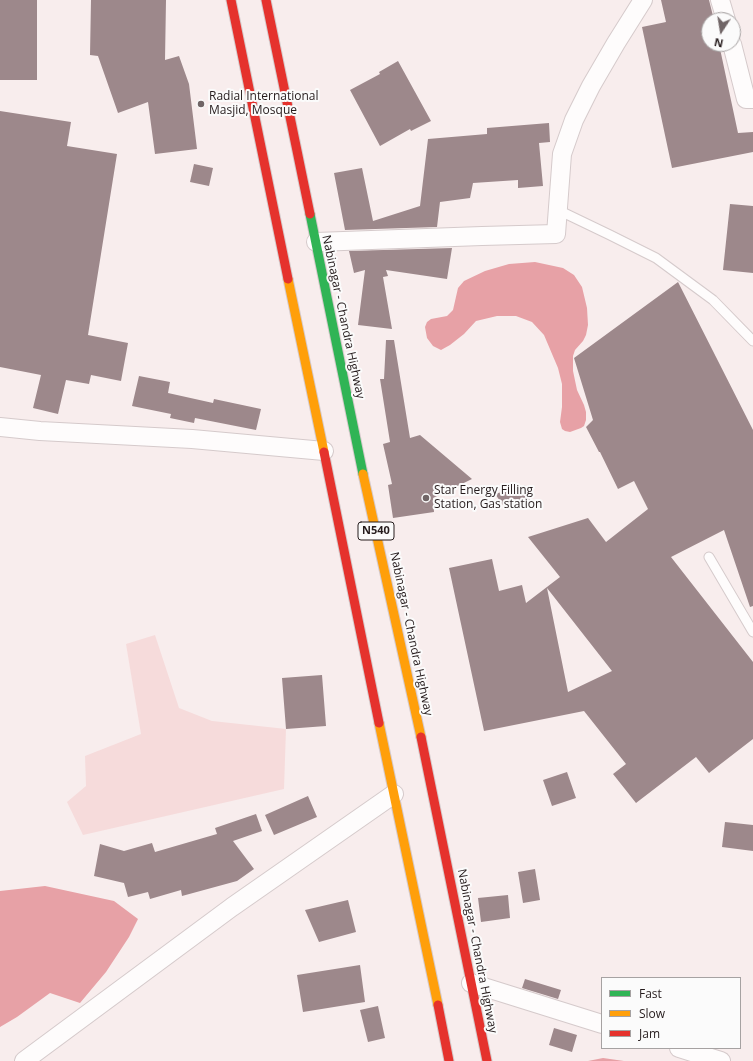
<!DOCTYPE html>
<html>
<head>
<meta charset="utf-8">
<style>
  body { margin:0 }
  #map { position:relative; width:753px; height:1061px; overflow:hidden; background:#f8eded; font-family:"Open Sans",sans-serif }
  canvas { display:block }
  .legend { position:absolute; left:601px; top:977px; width:140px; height:72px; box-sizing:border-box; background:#fbfbfb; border:1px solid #a6a2a2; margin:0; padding:5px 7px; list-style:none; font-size:12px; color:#261c1d }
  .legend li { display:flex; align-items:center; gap:8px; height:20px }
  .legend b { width:20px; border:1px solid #a6a2a2 }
  .north { position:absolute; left:701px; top:12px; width:40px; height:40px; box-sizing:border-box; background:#fbfbfb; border:1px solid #a6a2a2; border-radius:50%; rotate:192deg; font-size:11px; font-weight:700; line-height:16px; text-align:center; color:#261c1d }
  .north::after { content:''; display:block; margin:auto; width:14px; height:18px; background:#706566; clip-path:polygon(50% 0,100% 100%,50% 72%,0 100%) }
</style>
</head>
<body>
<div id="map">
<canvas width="753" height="1061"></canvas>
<ul class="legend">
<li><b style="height:5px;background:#30b455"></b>Fast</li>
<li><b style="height:5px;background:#ff9f0a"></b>Slow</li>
<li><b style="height:5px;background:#e5322d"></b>Jam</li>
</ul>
<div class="north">N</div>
</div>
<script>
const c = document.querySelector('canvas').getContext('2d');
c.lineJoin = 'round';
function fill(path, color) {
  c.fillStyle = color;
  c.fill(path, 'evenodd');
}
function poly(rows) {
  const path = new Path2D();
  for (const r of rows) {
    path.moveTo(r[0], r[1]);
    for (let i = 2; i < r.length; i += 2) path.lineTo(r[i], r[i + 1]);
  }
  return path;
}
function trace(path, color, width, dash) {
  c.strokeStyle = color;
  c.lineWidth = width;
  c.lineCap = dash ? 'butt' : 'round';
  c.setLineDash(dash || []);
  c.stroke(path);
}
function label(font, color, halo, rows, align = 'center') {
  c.font = font + ' "Open Sans",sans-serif';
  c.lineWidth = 4;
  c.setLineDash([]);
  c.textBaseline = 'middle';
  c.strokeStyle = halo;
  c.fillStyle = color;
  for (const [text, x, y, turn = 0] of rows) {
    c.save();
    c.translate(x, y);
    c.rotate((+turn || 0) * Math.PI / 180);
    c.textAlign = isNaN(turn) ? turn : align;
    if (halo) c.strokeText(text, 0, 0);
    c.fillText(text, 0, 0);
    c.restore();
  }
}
const green = poly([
  [155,635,179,708,212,721,286,729,284,789,83,835,67,802,86,786,85,756,141,734,126,644]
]);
const water = poly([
  [535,262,563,268,574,275,582,287,587,308,588,325,586,335,583,341,575,350,573,356,573,371,577,390,584,405,586,412,586,420,584,426,581,428,570,432,565,431,562,429,560,422,562,407,562,384,558,368,544,335,532,322,516,316,497,316,476,321,464,334,450,345,441,350,433,346,427,338,425,327,427,322,431,319,447,316,453,310,458,288,464,281,485,271,509,264],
  [45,886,114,901,138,919,129,937,106,972,80,1003,50,993,17,1017,0,1027,0,891],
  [603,1058,624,1061,588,1061]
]);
const building = poly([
  [0,0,37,0,37,80,0,80],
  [91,0,166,0,165,60,179,56,189,84,197,149,155,154,148,102,118,113,98,56,90,55],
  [661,0,709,0,714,20,709,20,709,44,719,44,738,133,753,132,753,152,672,168,642,27,666,22],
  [398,61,431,121,411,131,410,129,380,146,350,90,380,74,379,72],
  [0,111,71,122,67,146,117,154,88,335,128,343,121,381,91,375,89,384,66,380,58,414,33,408,41,375,0,367],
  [549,123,550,142,539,143,543,186,518,188,518,180,473,183,470,198,440,202,437,227,345,230,334,173,362,168,373,221,420,206,428,139,487,134,487,128],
  [194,164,213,168,209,186,190,182],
  [730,204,753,206,753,273,723,270],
  [452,248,447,279,386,270,388,276,383,277,392,329,358,325,365,270,354,273,349,251],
  [678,282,753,430,753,606,750,607,724,530,671,557,753,662,753,739,709,773,696,757,636,803,613,774,626,764,584,711,484,731,449,568,492,559,499,591,522,585,526,603,560,577,528,537,588,518,606,542,648,509,634,481,618,489,600,452,599,452,586,427,593,420,574,358],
  [547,588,612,671,568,692],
  [386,340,394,340,410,438,420,435,472,479,433,498,434,512,393,518,388,485,392,484,383,444,390,442,380,379,384,379],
  [139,376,170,382,168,393,213,403,214,399,261,409,256,430,195,418,194,423,170,418,171,414,132,406],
  [525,485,532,506,506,509,495,494],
  [322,675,326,726,286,729,282,678],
  [567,772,576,798,552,806,543,780],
  [308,796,317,817,274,835,265,815],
  [256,814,262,831,233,841,254,869,237,881,182,896,181,890,150,899,148,892,128,897,124,883,94,876,100,844,124,851,152,843,155,852,217,834,215,828],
  [725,822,753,825,753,851,722,847],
  [535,869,540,900,523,903,518,872],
  [508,895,510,918,481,922,478,898],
  [348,900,356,932,319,942,305,910],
  [360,965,365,1002,303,1012,297,975],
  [525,979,561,990,558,999,522,988],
  [378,1006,385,1038,368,1042,360,1010],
  [554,1028,577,1035,572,1052,549,1045]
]);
const lane = poly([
  [558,210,610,235,656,258,713,300,753,341],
  [709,557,753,632]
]);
const street = poly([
  [720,0,726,20],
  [732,44,746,99,753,99],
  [316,242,482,236,556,234,562,154,574,120,591,86,616,43,643,0],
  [0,427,40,431,192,439,324,451],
  [471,983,602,1024],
  [679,1048,721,1061],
  [24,1061,232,907,394,794]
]);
const fast = poly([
  [310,214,363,474]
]);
const slow = poly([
  [288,279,324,452],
  [363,474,421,737],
  [379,723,438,1005]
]);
const jam = poly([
  [231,0,288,279],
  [266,0,310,214],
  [324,452,379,723],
  [421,737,487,1061],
  [438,1005,449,1061]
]);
const markers = [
  [201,104,4,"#706566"],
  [426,498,4,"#706566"]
];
const shields = [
  [376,531,36]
];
const shieldNames = [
  ["N540",376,531]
];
const poiNames = [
  ["Radial International",209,97],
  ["Masjid, Mosque",209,111],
  ["Star Energy Filling",434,491],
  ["Station, Gas station",434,505]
];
const streetNames = [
  ["Nabinagar - Chandra Highway",343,317,78],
  ["Nabinagar - Chandra Highway",411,634,78],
  ["Nabinagar - Chandra Highway",477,951,79]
];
fill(green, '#f6dbdb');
fill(water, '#e7a1a6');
fill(building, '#9d888b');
trace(lane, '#d5cacb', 11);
trace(street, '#d5cacb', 20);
trace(fast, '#d5cacb', 11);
trace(slow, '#d5cacb', 11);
trace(jam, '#d5cacb', 11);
trace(lane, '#fefcfc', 9);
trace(street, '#fefcfc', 18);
trace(fast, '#30b455', 9);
trace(slow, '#ff9f0a', 9);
trace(jam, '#e5322d', 9);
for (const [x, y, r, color] of markers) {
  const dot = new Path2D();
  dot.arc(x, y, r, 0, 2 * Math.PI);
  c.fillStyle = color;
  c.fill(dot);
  trace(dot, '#fbfbfb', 1.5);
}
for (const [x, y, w] of shields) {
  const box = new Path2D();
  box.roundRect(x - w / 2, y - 9, w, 18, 3);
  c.fillStyle = '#fbfbfb';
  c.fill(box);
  trace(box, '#261c1d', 1);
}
label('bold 11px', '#261c1d', null, shieldNames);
label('12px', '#261c1d', '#fbfbfb', poiNames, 'left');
label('12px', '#261c1d', '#fbfbfb', streetNames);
</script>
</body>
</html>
